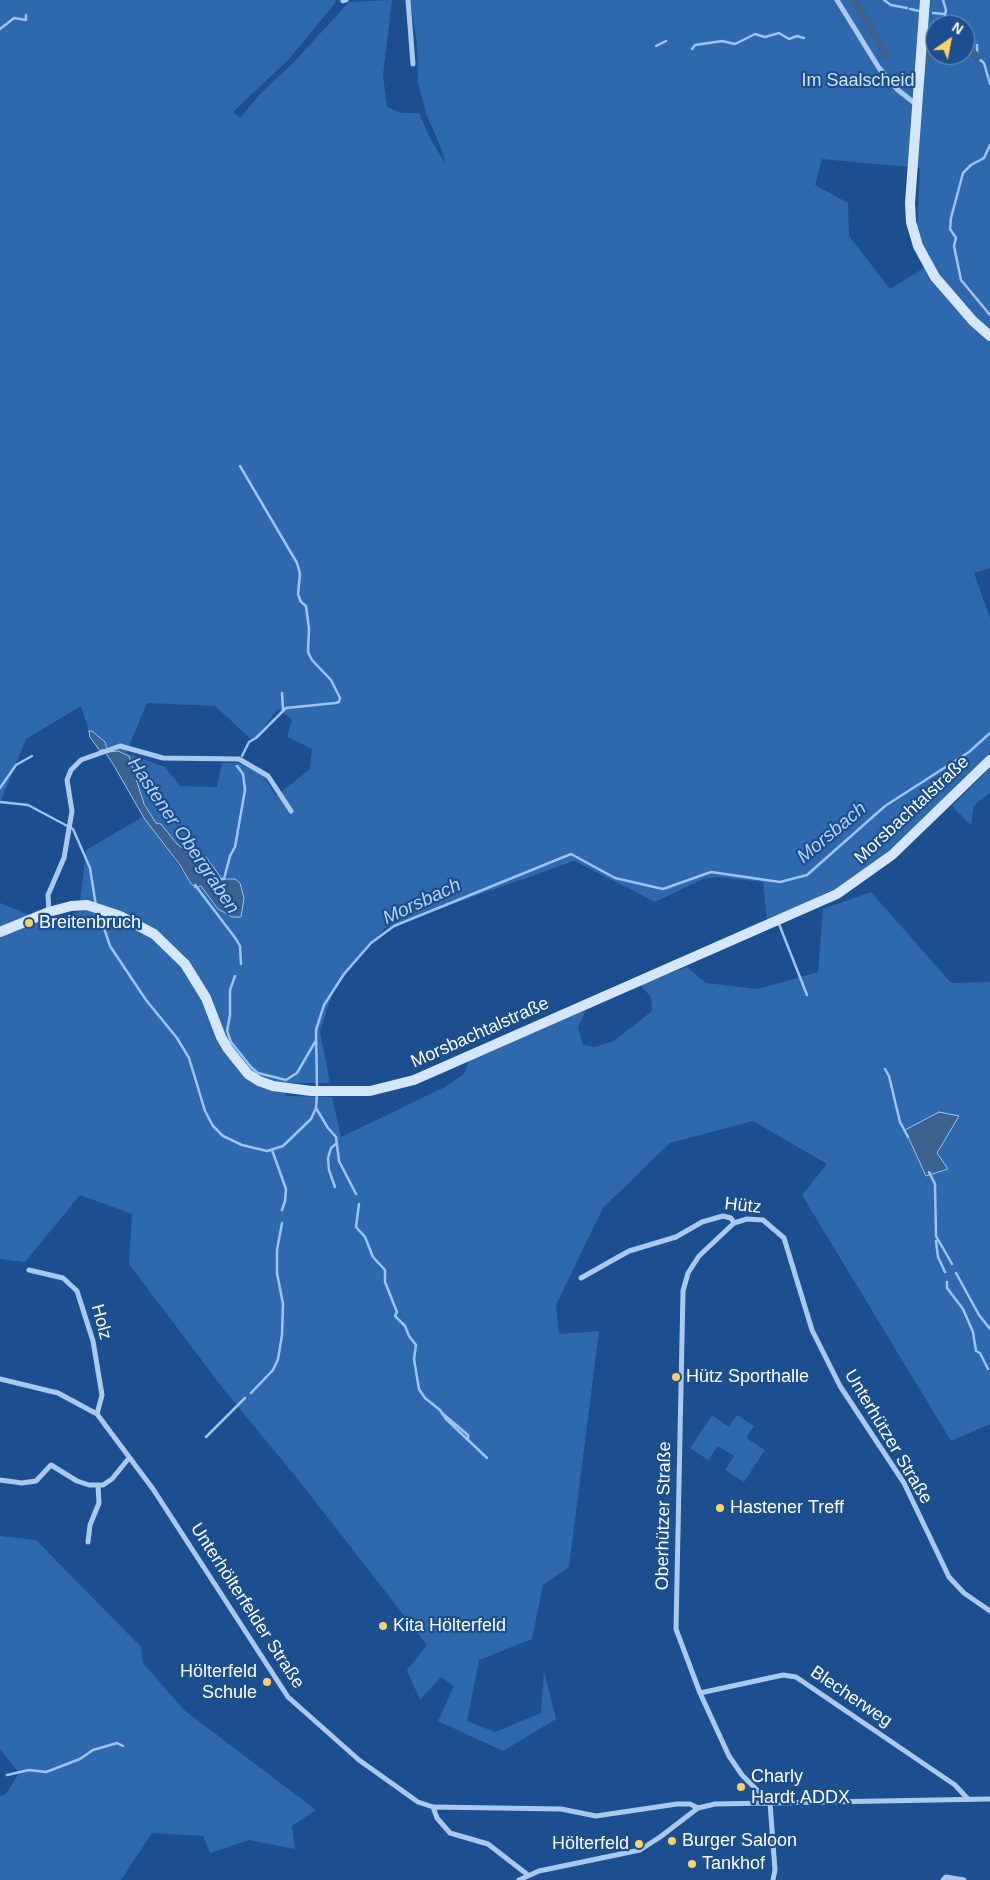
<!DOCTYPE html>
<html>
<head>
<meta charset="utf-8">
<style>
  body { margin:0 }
  #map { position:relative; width:990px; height:1880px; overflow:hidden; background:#1b4f8f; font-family:Helvetica,sans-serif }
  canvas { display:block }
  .north { position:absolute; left:925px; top:15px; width:50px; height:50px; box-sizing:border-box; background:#1b4f8f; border:1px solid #7695bc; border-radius:50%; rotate:33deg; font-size:14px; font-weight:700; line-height:20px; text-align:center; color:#fff }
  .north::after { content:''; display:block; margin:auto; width:18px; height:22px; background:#ffd166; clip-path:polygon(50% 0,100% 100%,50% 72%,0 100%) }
</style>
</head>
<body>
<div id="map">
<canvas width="990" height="1880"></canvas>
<div class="north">N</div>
</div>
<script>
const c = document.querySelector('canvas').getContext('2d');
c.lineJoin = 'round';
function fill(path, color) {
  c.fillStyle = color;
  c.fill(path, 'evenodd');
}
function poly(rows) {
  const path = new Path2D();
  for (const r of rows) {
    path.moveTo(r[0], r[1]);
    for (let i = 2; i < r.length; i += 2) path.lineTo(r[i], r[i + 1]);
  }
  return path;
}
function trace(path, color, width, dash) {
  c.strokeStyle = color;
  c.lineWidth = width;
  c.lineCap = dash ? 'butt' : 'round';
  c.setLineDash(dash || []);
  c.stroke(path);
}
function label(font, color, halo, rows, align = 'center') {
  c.font = font + ' Helvetica,sans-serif';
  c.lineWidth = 4.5;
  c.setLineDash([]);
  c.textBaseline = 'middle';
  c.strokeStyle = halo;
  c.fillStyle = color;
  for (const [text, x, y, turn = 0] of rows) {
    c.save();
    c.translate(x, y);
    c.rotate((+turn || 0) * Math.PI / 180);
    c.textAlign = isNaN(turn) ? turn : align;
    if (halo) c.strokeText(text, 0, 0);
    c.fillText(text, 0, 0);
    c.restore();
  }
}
const green = poly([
  [0,0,335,0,336,2,289,59,233,112,240,118,259,95,295,61,349,2,392,0,383,75,387,107,402,113,419,113,431,140,445,163,443,153,426,113,418,83,417,43,410,0,990,0,990,568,974,573,990,618,990,753,878,861,848,883,767,920,763,882,716,877,703,879,655,902,574,861,385,928,334,988,320,1032,330,1083,284,1083,286,1096,332,1097,341,1137,443,1088,464,1074,469,1061,586,1010,578,1027,583,1045,595,1047,614,1041,652,1011,651,997,640,985,687,967,706,983,758,989,818,972,823,909,871,892,951,983,990,982,990,1424,951,1441,802,1195,827,1164,753,1121,670,1143,603,1208,556,1305,559,1334,599,1331,569,1567,543,1585,532,1639,479,1660,467,1721,495,1732,541,1713,544,1671,556,1719,503,1751,438,1721,454,1686,441,1677,420,1700,407,1670,427,1645,296,1477,225,1391,129,1264,132,1214,80,1195,25,1262,0,1259,0,903,45,921,79,912,86,850,144,816,190,882,195,888,201,886,215,906,230,916,241,916,244,898,232,878,222,879,206,857,191,855,177,844,161,824,156,823,144,804,127,754,118,751,108,752,105,748,108,747,89,731,81,706,26,739,0,803],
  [935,25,965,25,965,55,935,55],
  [822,159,920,168,917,231,929,265,890,289,849,236,848,203,815,185],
  [147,703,215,706,253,741,278,709,292,720,287,737,312,749,310,769,276,796,263,775,239,763,222,763,217,787,180,786,165,767,126,753],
  [990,768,990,792,974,806,971,825,952,806],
  [712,1415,729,1427,737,1415,754,1426,746,1438,765,1450,744,1482,725,1470,734,1456,718,1446,708,1460,690,1448],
  [0,1536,36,1540,141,1647,143,1663,184,1710,316,1810,292,1826,295,1849,249,1840,210,1853,203,1836,152,1833,121,1880,0,1880,0,1796,6,1794,19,1773,0,1749]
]);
const water = poly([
  [89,731,92,731,105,742,108,752,118,751,129,756,144,804,156,823,161,824,177,844,191,855,206,857,222,879,235,879,240,883,244,898,241,917,232,917,218,909,201,886,195,888,190,882,180,865,144,818,113,764,103,749,100,751,90,737,89,731],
  [939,1112,959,1116,937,1153,948,1169,926,1176,905,1130,939,1112]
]);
const stream = poly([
  [884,0,891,5,907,8],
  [943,0,946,10,944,21],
  [910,9,919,11],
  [933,13,944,14],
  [0,29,14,18,26,20,26,15],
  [977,45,977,57,984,63,990,84],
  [656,46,666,41],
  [692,49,695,45,722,41,735,44,755,34,765,37,779,33,789,39,797,36,804,38],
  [990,145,984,158,971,165,963,173,951,218,950,229,956,238,954,246,961,280,990,315],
  [240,466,297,563,300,574,298,594,301,602,306,606,309,629,308,652,312,660,331,680,340,698,339,702,335,703,286,708,256,738,249,742,242,756],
  [282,693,283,709],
  [0,788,16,765,32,756],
  [0,802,28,805,73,829,90,868,96,906],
  [221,879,224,879,230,856,235,847,245,790,243,774,237,766],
  [195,885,236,939,240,946,241,964],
  [99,913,110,946,146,1000,177,1038,189,1058,205,1111,213,1126,223,1136,242,1145,267,1151,283,1146,311,1119,316,1108,317,1094],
  [779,924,807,995],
  [235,976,230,990,230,1015,227,1031,231,1042,251,1067,258,1073,286,1080,297,1073,315,1042],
  [885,1069,889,1076,900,1122,908,1137],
  [317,1089,316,1030,324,1005,344,974,371,943,394,926,571,854,615,878,663,889,711,872,780,882,807,875,885,806,969,752,990,733],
  [316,1108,328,1128,336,1137,339,1161,356,1194],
  [272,1150,286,1189,285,1201,282,1210],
  [929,1172,935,1184,936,1236,952,1264],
  [335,1187,329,1170,328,1158,331,1148,337,1143],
  [359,1204,356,1227,365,1237,373,1257,385,1270,385,1282,397,1312,395,1316,405,1326,409,1336,416,1345,414,1359,419,1389,425,1398,440,1410,446,1419,487,1458],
  [936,1241,938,1257,945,1272],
  [956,1273,979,1315,990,1329],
  [947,1282,947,1288,963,1309,973,1332,976,1351,980,1353,988,1369],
  [251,1393,273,1370,278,1359,282,1335,283,1304,277,1273,277,1250,282,1223],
  [442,1413,468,1435,468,1440],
  [206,1437,245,1398],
  [7,1775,29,1770,46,1772,80,1759,93,1750,117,1743,123,1746]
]);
const canal = poly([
  [854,0,887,56],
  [965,45,977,57],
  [929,57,935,49]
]);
const street = poly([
  [408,0,413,64],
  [837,0,879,68,898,90,917,105],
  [343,1,346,0],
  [49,912,48,895,64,858,72,811,67,780,71,770,81,760,120,746,163,758,239,759,268,776,291,811],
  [29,1270,63,1278,77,1291,93,1341,102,1395,97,1414],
  [581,1278,629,1251,676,1237,702,1222,723,1216,731,1218,734,1223],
  [0,1379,58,1393,97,1414,153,1489,288,1697,359,1760,418,1802,433,1807,561,1809,596,1816,677,1804,690,1804,698,1808],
  [0,1480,22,1483,36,1481,51,1465,77,1481,89,1485,103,1485,112,1479,129,1458],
  [88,1542,90,1525,99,1503,98,1486],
  [700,1693,783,1675,796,1677,955,1785,968,1799],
  [770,1803,742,1775,729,1756,700,1693,676,1629,683,1291,688,1273,699,1256,734,1223,747,1219,763,1220,784,1238,812,1330,840,1386,904,1483,949,1577,964,1593,990,1611],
  [770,1803,775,1870,773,1880],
  [433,1807,437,1818,450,1833,488,1844,528,1875],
  [519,1880,539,1871,640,1850,660,1837,698,1808,715,1804,990,1799],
  [943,1880,946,1877,964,1880]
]);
const secondary = poly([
  [925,0,910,203,911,222,918,246,935,277,973,321,990,336],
  [0,932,49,912,71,906,87,905,120,916,154,934,185,964,206,998,221,1037,228,1049,248,1074,259,1081,273,1086,311,1091,370,1091,414,1080,837,894,892,855,990,760]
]);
const markers = [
  [29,923,5,"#ffd166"],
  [676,1377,5,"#ffd166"],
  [720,1508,5,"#ffd166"],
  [383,1626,5,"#ffd166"],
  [267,1682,5,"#ffd166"],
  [741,1787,5,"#ffd166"],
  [672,1841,5,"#ffd166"],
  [639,1844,5,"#ffd166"],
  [692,1864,5,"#ffd166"]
];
const parkNames = [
  ["Im Saalscheid",858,81]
];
const streetNames = [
  ["Morsbachtalstraße",912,810,-43],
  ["Morsbachtalstraße",480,1033,-24],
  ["Hütz",743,1206,6],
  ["Holz",101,1322,75],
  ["Unterhützer Straße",888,1437,59],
  ["Oberhützer Straße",664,1516,-89],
  ["Unterhölterfelder Straße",247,1606,57],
  ["Blecherweg",851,1697,34]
];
const poiNames = [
  ["Breitenbruch",39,923],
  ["Hütz Sporthalle",686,1377],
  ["Hastener Treff",730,1508],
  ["Kita Hölterfeld",393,1626],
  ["Hölterfeld",257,1672,"right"],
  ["Schule",257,1693,"right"],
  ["Charly",751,1777],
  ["Hardt ADDX",751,1798],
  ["Burger Saloon",682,1841],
  ["Hölterfeld",629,1844,"right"],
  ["Tankhof",702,1864]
];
const waterNames = [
  ["Morsbach",832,833,-40],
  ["Hastener Obergraben",183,836,56],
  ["Morsbach",422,902,-25]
];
fill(green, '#2e69ad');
fill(water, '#3c6290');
trace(water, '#9cc4f0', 1);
trace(stream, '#9cc4f0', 2.5);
trace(canal, '#3c6290', 8);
trace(street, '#a9c9ee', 5);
trace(secondary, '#d6e6fa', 10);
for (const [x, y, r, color] of markers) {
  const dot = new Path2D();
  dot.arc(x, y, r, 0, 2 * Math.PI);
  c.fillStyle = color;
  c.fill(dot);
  trace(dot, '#1b4f8f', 2);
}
label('18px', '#cfe3fa', '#1b4f8f', parkNames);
label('18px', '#fff', '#1b4f8f', streetNames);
label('18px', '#fff', '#1b4f8f', poiNames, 'left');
label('italic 19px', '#b5d3f5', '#1b4f8f', waterNames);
</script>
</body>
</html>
